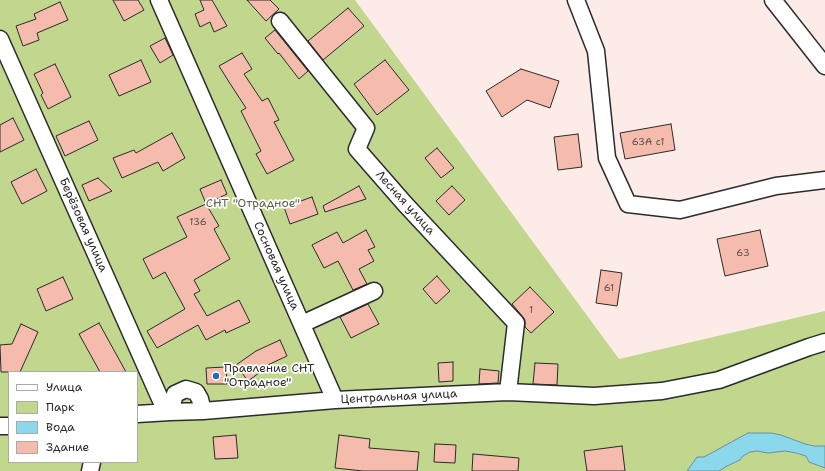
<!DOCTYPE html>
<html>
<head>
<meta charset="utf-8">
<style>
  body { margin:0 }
  #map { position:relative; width:825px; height:471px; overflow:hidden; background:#fcebe6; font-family:"Shantell Sans",sans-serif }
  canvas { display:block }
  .legend { position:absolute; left:8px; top:371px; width:130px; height:92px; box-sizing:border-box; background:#fff; border:1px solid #aaa; margin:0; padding:5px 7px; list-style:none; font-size:12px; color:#2b2b2b }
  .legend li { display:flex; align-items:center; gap:8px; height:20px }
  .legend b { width:20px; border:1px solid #aaa }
</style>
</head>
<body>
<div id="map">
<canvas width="825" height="471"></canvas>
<ul class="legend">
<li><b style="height:5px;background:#fff"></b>Улица</li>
<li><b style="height:11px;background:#c1d78d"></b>Парк</li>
<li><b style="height:11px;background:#8bd7eb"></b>Вода</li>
<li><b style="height:11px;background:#f5bbac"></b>Здание</li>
</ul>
</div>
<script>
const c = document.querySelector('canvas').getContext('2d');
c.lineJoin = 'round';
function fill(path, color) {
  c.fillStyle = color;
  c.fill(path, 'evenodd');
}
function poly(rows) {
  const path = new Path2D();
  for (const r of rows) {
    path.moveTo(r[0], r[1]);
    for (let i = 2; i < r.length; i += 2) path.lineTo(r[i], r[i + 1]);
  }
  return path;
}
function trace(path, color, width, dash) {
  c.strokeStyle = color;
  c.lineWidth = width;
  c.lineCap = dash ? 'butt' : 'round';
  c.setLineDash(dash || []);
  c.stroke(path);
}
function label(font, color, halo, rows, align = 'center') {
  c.font = font + ' "Shantell Sans",sans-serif';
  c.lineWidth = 3.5;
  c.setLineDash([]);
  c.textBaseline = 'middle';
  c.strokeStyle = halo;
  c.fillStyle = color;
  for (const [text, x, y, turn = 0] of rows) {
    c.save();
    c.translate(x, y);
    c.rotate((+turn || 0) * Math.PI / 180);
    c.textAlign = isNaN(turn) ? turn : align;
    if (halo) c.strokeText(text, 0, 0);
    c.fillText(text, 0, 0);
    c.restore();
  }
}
const green = poly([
  [0,0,355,0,619,359,825,311,825,446,814,446,805,444,781,435,771,433,748,433,687,471,0,471],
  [9,372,137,372,137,462,9,462],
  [757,451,768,453,785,451,806,456,809,462,825,468,825,471,719,471,727,466,740,460,743,456,750,452]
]);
const water = poly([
  [748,433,771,433,781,435,805,444,814,446,825,446,825,468,809,462,806,456,796,453,785,451,768,453,757,451,750,452,743,456,740,460,727,466,719,471,687,471,697,457,704,457,748,433]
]);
const building = poly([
  [113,0,138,0,144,10,124,21,113,0],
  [200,0,212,0,227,26,214,32,210,22,200,27,195,14,204,10,200,0],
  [247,0,270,0,279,9,266,21,247,0],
  [60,2,68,20,37,33,39,40,23,46,16,26,36,19,34,14,60,2],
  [348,8,364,26,323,60,308,41,348,8],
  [275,30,308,71,299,79,279,53,278,54,265,38,275,30],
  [165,38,173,55,160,63,150,46,165,38],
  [242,53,252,69,244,74,262,101,268,98,279,120,274,122,294,160,267,174,256,154,261,151,241,111,246,108,229,82,219,66,242,53],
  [141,60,151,82,119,96,109,75,141,60],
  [385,60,409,90,377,115,354,84,385,60],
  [55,64,71,97,48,109,41,95,43,93,34,74,55,64],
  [521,69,559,81,550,108,527,100,502,117,486,91,521,69],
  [13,118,24,140,0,152,0,125,13,118],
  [89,121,98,140,65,156,56,136,89,121],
  [671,124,675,150,625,159,620,133,671,124],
  [172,133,185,158,163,171,158,162,122,178,113,158,134,150,136,153,172,133],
  [578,134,582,167,558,170,554,137,578,134],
  [437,148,454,168,441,178,425,158,437,148],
  [36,169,47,191,22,204,11,182,36,169],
  [98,178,112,191,89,201,82,185,98,178],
  [221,180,227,194,206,204,200,189,221,180],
  [359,186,366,199,325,212,323,206,359,186],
  [452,186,465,200,449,215,436,201,452,186],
  [312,197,318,214,290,224,284,207,312,197],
  [206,204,219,226,214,229,230,259,194,280,200,291,194,294,207,316,239,300,250,322,226,333,225,330,206,340,198,325,157,348,147,331,185,309,165,272,153,279,143,259,187,237,177,217,206,204],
  [366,230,375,247,368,250,374,261,359,269,367,284,353,290,338,261,324,268,312,245,337,232,343,243,366,230],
  [760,230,768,266,725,276,717,239,760,230],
  [601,270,622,273,617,306,596,303,601,270],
  [437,276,450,291,436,304,423,289,437,276],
  [63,277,73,299,46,311,37,289,63,277],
  [530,287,554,312,531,333,525,327,525,320,523,317,512,304,530,287],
  [368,304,379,324,351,338,340,317,368,304],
  [99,323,126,372,100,372,79,334,99,323],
  [21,324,38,332,20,372,1,372,0,345,12,344,21,324],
  [280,340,287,356,257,370,259,373,248,381,236,365,256,351,280,340],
  [453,362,453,381,439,382,438,363,453,362],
  [535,363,558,364,557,385,533,384,535,363],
  [226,367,227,384,207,384,206,368,226,367],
  [480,369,499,371,498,383,479,384,480,369],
  [236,435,238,458,215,459,213,437,236,435],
  [339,435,370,439,369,448,419,452,417,471,363,471,335,468,339,435],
  [435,444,456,445,455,463,434,462,435,444],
  [622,446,625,471,587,471,584,451,622,446],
  [473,454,519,458,518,471,472,471,473,454]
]);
const street = poly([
  [159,0,335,400],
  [576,0,596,51,607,158,628,204,680,210,776,186,825,180],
  [773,0,825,66],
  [280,21,366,128,357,149,405,204,516,323,508,392],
  [0,39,166,412],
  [302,324,374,291],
  [170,412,175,394,186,389,196,392,200,399,203,411],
  [137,414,170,412,203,411,335,400,508,392,594,396,662,391,719,380,809,347,825,342],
  [0,426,9,426],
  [90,471,92,462]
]);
const markers = [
  [216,376,4,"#1f6fb2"]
];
const numberNames = [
  ["63А с1",648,142],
  ["136",198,222],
  ["63",743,253],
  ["61",609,288],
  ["1",531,310]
];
const streetNames = [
  ["Лесная улица",405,203,48],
  ["Берёзовая улица",83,225,66],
  ["Сосновая улица",276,266,66],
  ["Центральная улица",399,397,-3]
];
const parkNames = [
  ["СНТ \"Отрадное\"",253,204]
];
const poiNames = [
  ["Правление СНТ",224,369],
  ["\"Отрадное\"",224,383]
];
fill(green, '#c1d78d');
fill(water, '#8bd7eb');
trace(water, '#65929e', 1);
fill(building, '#f5bbac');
trace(building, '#2b2b2b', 1);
trace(street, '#2b2b2b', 19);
trace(street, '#fff', 16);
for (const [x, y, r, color] of markers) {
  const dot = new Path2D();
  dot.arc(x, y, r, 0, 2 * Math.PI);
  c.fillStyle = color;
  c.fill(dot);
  trace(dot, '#fff', 1.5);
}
label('10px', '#5e4f4b', null, numberNames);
label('12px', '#2b2b2b', '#fff', streetNames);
label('12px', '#585f48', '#fff', parkNames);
label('12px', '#2b2b2b', '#fff', poiNames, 'left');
</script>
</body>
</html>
